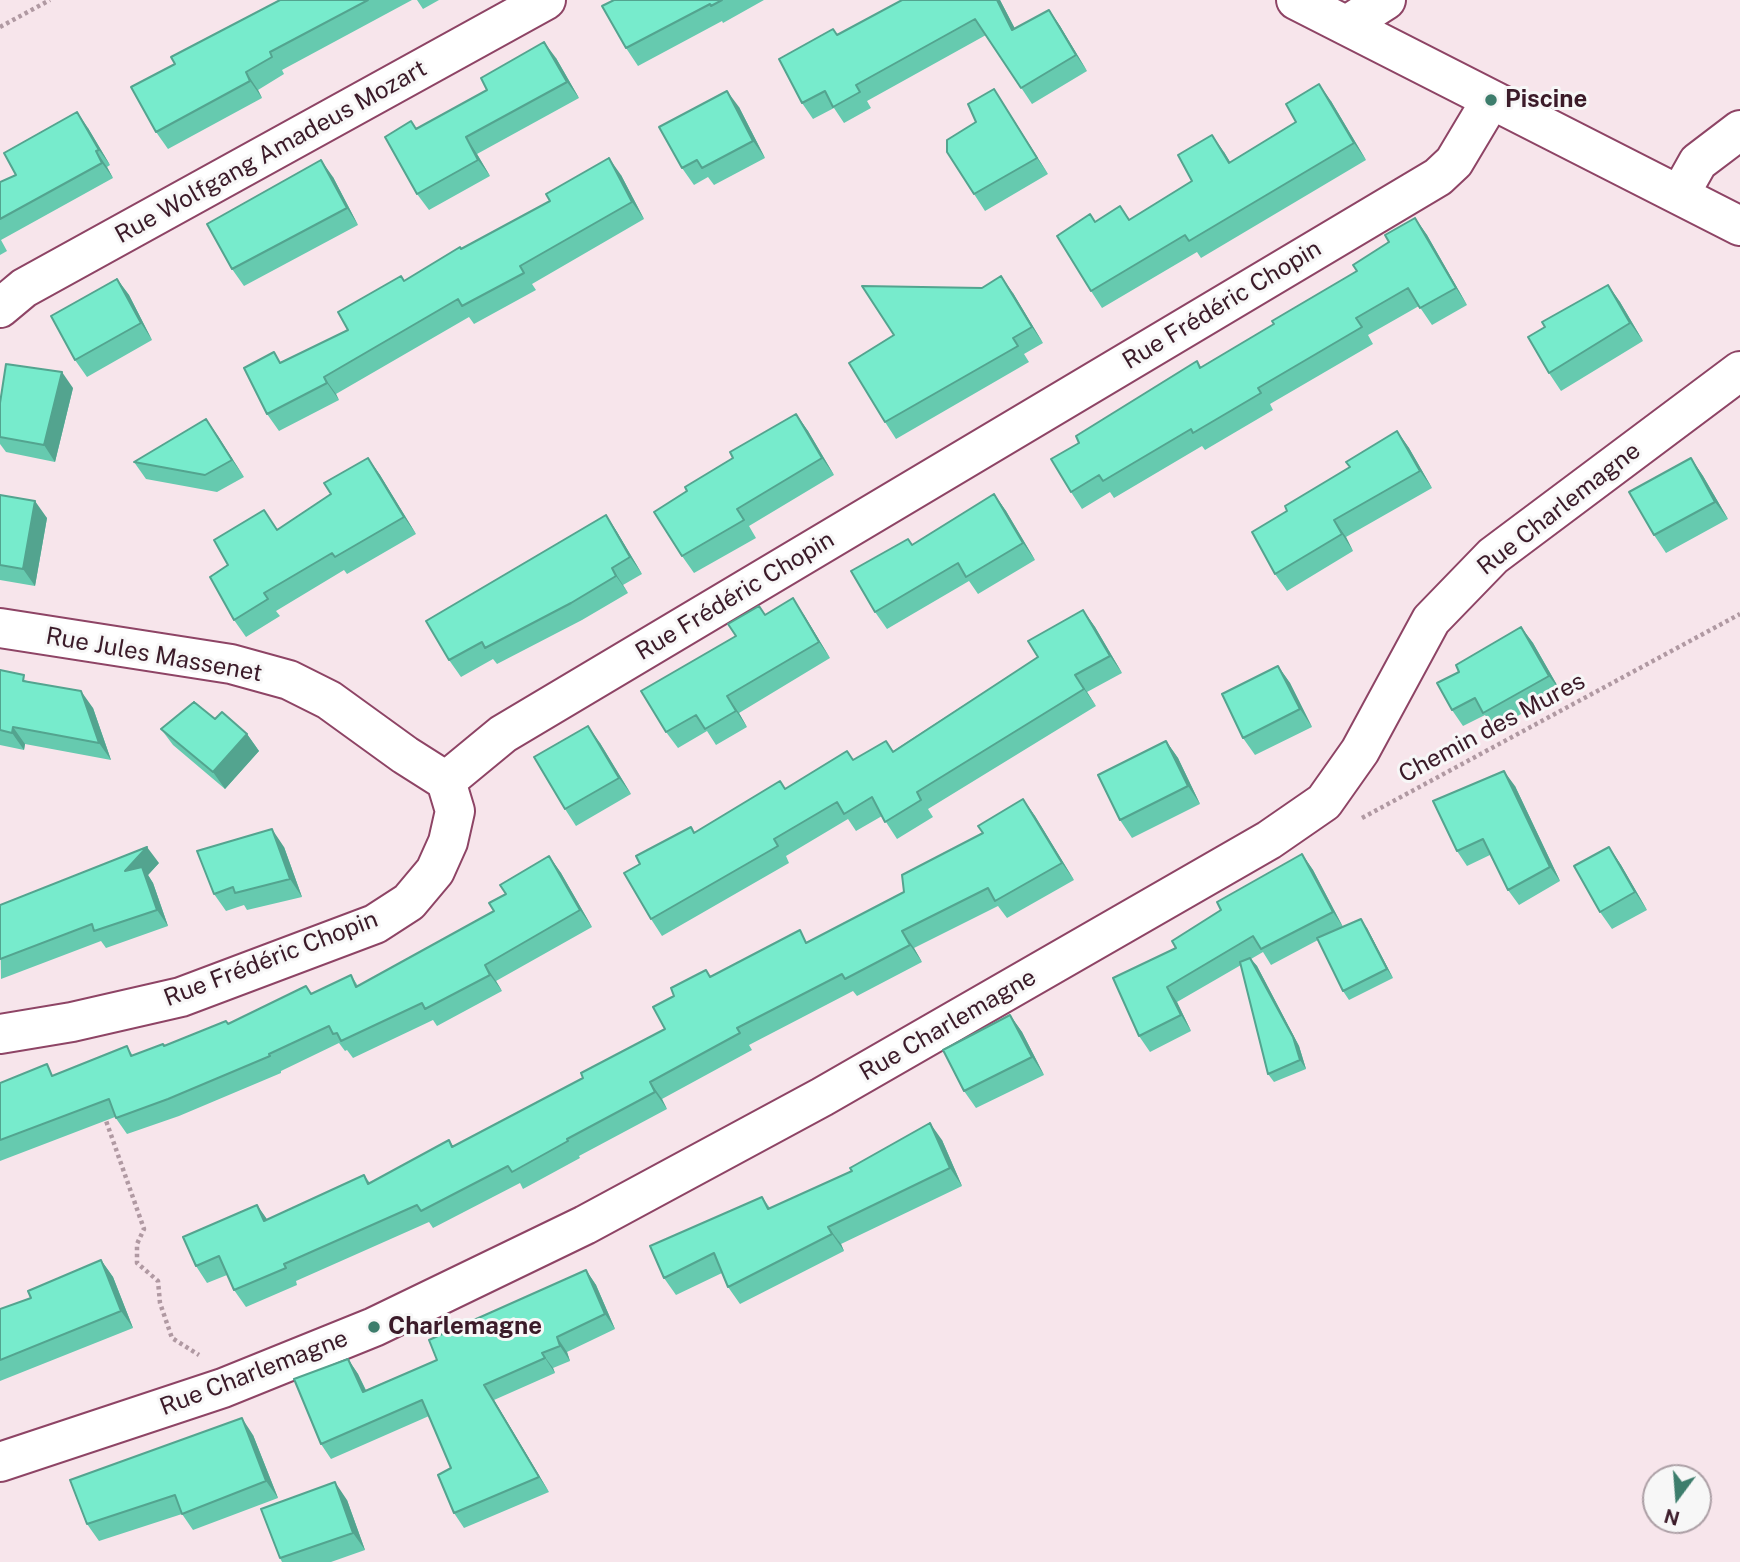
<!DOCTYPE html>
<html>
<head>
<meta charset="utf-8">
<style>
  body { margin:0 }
  #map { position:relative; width:1740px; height:1562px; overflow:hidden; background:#f7e5eb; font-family:"Public Sans",sans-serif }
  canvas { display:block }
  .north { position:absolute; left:1642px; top:1464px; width:70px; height:70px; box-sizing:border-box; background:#f7f7f7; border:2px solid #ac9fa5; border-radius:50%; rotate:196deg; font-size:19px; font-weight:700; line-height:28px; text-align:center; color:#3b1b29 }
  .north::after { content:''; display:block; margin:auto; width:24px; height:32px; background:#3d7d6c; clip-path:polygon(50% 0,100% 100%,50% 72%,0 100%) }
</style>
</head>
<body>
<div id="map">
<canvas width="1740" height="1562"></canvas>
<div class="north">N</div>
</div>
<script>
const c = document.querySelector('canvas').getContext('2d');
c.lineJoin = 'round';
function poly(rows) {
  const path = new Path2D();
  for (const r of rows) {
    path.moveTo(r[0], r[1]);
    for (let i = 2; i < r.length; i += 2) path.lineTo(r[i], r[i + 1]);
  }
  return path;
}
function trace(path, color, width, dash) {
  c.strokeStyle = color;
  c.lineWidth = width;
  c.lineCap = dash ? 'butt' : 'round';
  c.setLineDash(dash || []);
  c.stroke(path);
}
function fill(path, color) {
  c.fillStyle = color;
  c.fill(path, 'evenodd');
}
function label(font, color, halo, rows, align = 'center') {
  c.font = font + ' "Public Sans",sans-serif';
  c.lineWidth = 6;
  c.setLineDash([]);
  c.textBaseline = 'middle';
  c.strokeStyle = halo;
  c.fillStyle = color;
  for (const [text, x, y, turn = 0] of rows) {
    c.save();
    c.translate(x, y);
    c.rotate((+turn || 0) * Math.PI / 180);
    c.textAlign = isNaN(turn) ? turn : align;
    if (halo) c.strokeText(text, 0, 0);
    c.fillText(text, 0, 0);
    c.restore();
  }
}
const path = poly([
  [0,27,50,0],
  [1362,818,1740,614],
  [104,1115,144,1229,137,1244,137,1263,158,1281,160,1303,172,1338,199,1355]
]);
const minor = poly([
  [1296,0,1740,226],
  [1347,25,1386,0],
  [1680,194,1698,162,1740,130],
  [0,308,24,288,546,0],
  [0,628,231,664,289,680,329,700,405,755,446,781],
  [0,1034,72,1022,181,997,375,924,409,902,435,871,448,842,455,811,446,781,503,734,1438,177,1454,162,1491,100],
  [0,1462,223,1388,374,1327,585,1225,822,1097,1269,840,1324,802,1360,751,1431,620,1493,556,1740,371]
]);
const wall = poly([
  [280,0,412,0,282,70,284,74,258,90,262,98,168,149,156,132,175,64],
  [417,0,439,0,423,9],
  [614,0,764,0,723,23,722,21,638,66,626,48],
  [902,0,1000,0,1015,29,1049,10,1060,26,1087,71,1032,104,986,35,867,101,871,108,844,123,834,108,813,119,802,103,837,35],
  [556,58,579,98,477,154,490,176,429,210,417,194,411,121,416,129],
  [994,89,1048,174,985,211,974,194,976,122],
  [1331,101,1366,160,1201,258,1197,252,1102,308,1091,291,1095,222,1120,206,1130,220,1192,181,1224,152,1230,162],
  [739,107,765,158,714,185,708,177,694,185,682,168],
  [88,128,110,165,107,167,113,178,1,240,7,251,0,255,0,182,16,175],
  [621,175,644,219,532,284,536,290,474,324,469,317,336,394,339,400,279,431,267,414,281,362,348,330,401,276,404,281,461,249],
  [333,177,358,225,244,286,232,269],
  [1415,218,1427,235,1467,305,1432,325,1419,306,1368,335,1373,344,1270,404,1273,410,1205,450,1202,446,1114,498,1110,492,1082,509,1071,492,1079,443,1197,361,1201,367,1274,324,1357,271],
  [117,279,129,295,152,340,87,377,75,360],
  [1608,285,1620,302,1643,341,1561,391,1549,373,1545,327],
  [1013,293,1043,343,1024,354,1029,362,896,439,885,422],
  [73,388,55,462,6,452,0,444,0,403],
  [796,414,808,431,834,475,749,526,756,538,694,573,682,556,687,491],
  [206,419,244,477,217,492,146,479,134,462],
  [1397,431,1409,448,1432,488,1346,537,1353,551,1287,591,1275,574,1287,511,1350,467],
  [368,458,380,475,416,534,347,574,344,570,276,611,280,616,246,637,234,620,228,565,278,529,331,494],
  [1691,458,1703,476,1728,519,1666,553,1654,535],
  [994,494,1006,511,1035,560,978,594,969,581,887,629,875,612,912,545],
  [0,495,47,518,35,586,0,580],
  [606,515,617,532,642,574,623,585,628,593,582,620,497,664,493,659,461,677,449,660],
  [1083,610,1095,627,1122,673,1087,692,1096,706,928,809,933,817,897,839,882,816,856,831,848,819,786,856,789,863,662,936,651,919,695,833,780,781,785,789,853,760,886,741,893,751,1038,657],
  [765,615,804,615,830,658,739,713,747,727,716,745,707,731,678,748,666,732,736,636],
  [1521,627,1533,643,1561,692,1494,729,1485,715,1463,726,1452,710,1459,672],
  [1278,666,1290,683,1312,727,1255,755,1243,738],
  [0,670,93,708,111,760,25,744,24,750,0,745],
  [215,719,247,734,259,751,225,789,173,745,161,729],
  [1166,741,1178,758,1200,804,1132,838,1120,820],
  [600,743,631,794,576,826,565,809],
  [1515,786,1560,881,1519,905,1508,890,1490,855,1467,866,1457,851],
  [1023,799,1035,816,1074,880,1007,918,998,906,914,948,922,962,857,996,853,991,749,1045,752,1050,662,1099,667,1109,579,1156,580,1158,523,1189,520,1183,433,1228,429,1222,296,1281,297,1285,246,1307,234,1290,227,1275,207,1283,196,1266,257,1205,267,1220,364,1175,370,1183,449,1140,453,1146,583,1078,665,1029,711,977,808,942,904,892,983,833],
  [284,847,302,897,247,910,244,905,226,911,214,894],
  [1609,847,1621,865,1647,910,1612,929,1600,912],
  [1302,854,1313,870,1343,927,1367,928,1393,978,1349,1000,1343,991,1318,940,1271,965,1263,952,1251,959,1257,966,1299,1046,1306,1069,1274,1082,1268,1074,1241,965,1177,1002,1191,1031,1150,1052,1139,1036,1176,948],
  [549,856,561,873,592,927,496,981,502,991,437,1026,433,1020,353,1058,347,1050,345,1051,339,1043,281,1071,281,1073,179,1116,127,1134,115,1117,0,1161,0,1083,55,1075,127,1046,133,1056,163,1044,165,1046,226,1021,228,1024,306,986,312,994,351,975,358,986,494,911,506,894],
  [159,863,148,875,153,883,168,926,106,948,101,941,1,979,0,905],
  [1010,1015,1022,1032,1044,1075,976,1108,964,1091],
  [942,1140,962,1186,841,1244,844,1251,740,1304,728,1287,722,1273,676,1295,664,1278,762,1197,770,1208],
  [101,1260,113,1277,133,1328,0,1381,0,1309,31,1298],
  [586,1270,596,1285,615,1329,567,1352,570,1361,553,1368,555,1373,494,1400,549,1492,464,1528,454,1513,451,1468,429,1416,331,1459,321,1444,348,1359,358,1374,366,1390,437,1360],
  [253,1435,278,1498,193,1530,182,1514,99,1541,87,1524],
  [347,1500,365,1550,331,1562,282,1562,280,1558]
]);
const shadedWall = poly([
  [997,0,1000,0,1024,46,1012,30],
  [1049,10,1060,26,1087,71,1076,55],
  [544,42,556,58,579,98,567,82],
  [246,72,258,90,262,98,250,81],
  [1319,84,1331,101,1366,160,1354,143],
  [994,89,1005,106,1048,174,1037,158],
  [727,91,739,107,765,158,753,141],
  [77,112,88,128,110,165,99,150],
  [1212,135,1224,152,1241,180,1229,163],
  [466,137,477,154,490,176,478,160],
  [96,151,107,167,113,178,102,163],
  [609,158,621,175,644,219,632,202],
  [321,160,333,177,358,225,347,208],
  [1415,218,1427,235,1467,305,1456,288],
  [1001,276,1013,293,1043,343,1032,327],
  [117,279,129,295,152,340,141,323],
  [1608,285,1620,302,1643,341,1630,323],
  [62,372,73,388,55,462,44,445],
  [324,377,336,394,339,400,327,383],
  [796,414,808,431,834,475,822,458],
  [206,419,218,436,244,477,232,460],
  [1397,431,1409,448,1432,488,1420,471],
  [368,458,380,475,416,534,404,517],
  [1691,458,1703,476,1728,519,1715,502],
  [994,494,1006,511,1035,560,1023,543],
  [35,501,47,518,35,586,23,569],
  [606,515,617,532,642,574,630,557],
  [1334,520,1346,537,1353,551,1342,534],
  [612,568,623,585,628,593,616,576],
  [793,598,804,615,830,658,819,642],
  [1083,610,1095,627,1122,673,1110,656],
  [1521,627,1533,643,1561,692,1549,676],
  [1278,666,1290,683,1312,727,1300,709],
  [1075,675,1087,692,1096,706,1084,689],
  [81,691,93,708,111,760,99,743],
  [727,696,739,713,747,727,736,711],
  [588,726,600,743,631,794,619,778],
  [13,727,25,744,24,750,12,733],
  [247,734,259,751,225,789,213,772],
  [1166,741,1178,758,1200,804,1188,786],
  [1504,771,1515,786,1560,881,1550,867],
  [1023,799,1035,816,1074,880,1062,863],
  [272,829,284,847,302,897,290,879],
  [147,847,159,863,148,875,153,883,168,926,157,910,125,871],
  [1609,847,1621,865,1647,910,1635,892],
  [1302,854,1313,870,1343,927,1333,912],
  [549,856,561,873,592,927,580,910],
  [1361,919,1367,928,1393,978,1387,969],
  [902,931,914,948,922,962,910,945],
  [1250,958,1257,966,1299,1046,1306,1069,1300,1060],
  [485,965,496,981,502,991,490,975],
  [1167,987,1177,1002,1191,1031,1181,1015],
  [1010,1015,1022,1032,1044,1075,1032,1057],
  [650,1082,662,1099,667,1109,655,1092],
  [930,1123,942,1140,962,1186,950,1168],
  [257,1205,269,1222,264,1221],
  [828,1227,841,1244,844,1251,832,1234],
  [101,1260,113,1277,133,1328,121,1311],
  [586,1270,596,1285,615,1329,605,1314],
  [557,1337,567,1352,570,1361,560,1346],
  [542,1353,553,1368,555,1373,545,1358],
  [348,1359,358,1374,373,1406,363,1392],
  [484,1385,494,1400,549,1492,539,1477],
  [242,1418,253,1435,278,1498,266,1481],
  [335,1482,347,1500,365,1550,353,1533]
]);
const building = poly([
  [280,0,368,0,270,52,272,57,246,72,250,81,156,132,131,87,175,64,171,57,280,0],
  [614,0,722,0,711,6,710,4,626,48,602,6,614,0],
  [902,0,997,0,1012,30,1049,10,1076,55,1021,88,975,19,856,85,860,92,833,107,825,91,802,103,779,59,833,29,837,35,902,0],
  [544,42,567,82,466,137,478,160,417,194,385,137,411,121,416,129,487,90,481,78,544,42],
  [1319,84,1354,143,1189,241,1185,235,1091,291,1057,236,1090,214,1095,222,1120,206,1129,220,1192,181,1178,155,1212,135,1229,163,1296,122,1286,104,1319,84],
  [994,89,1037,158,974,194,947,152,947,140,976,122,968,104,994,89],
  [727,91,753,141,702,168,697,160,682,168,659,127,727,91],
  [77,112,99,150,96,151,102,163,0,219,0,182,16,175,4,153,77,112],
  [609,158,632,202,520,266,524,273,462,306,458,299,324,377,327,383,267,414,244,368,274,352,280,363,348,330,338,312,401,276,404,281,460,247,461,249,550,201,546,194,609,158],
  [321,160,347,208,232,269,207,224,321,160],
  [1415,218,1456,288,1420,308,1408,288,1356,318,1362,327,1258,388,1261,393,1193,433,1191,429,1103,481,1099,475,1071,492,1051,459,1079,443,1076,436,1197,361,1200,368,1274,324,1272,321,1357,271,1353,265,1389,242,1385,235,1415,218],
  [1001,276,1032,327,1013,338,1018,346,885,422,849,363,894,335,862,286,982,288,1001,276],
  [117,279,141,323,75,360,51,316,117,279],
  [1608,285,1630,323,1549,373,1528,337,1545,327,1542,322,1608,285],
  [6,364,62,372,44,445,0,437,0,403,6,364],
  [796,414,822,458,737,509,744,520,682,556,654,512,687,491,685,487,733,458,730,452,796,414],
  [206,419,232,460,205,475,134,462,206,419],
  [1397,431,1420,471,1334,520,1342,534,1275,574,1252,532,1287,511,1285,506,1350,467,1346,462,1397,431],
  [368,458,404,517,335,557,332,553,264,593,268,599,234,620,210,577,228,565,214,540,264,510,277,530,331,494,324,483,368,458],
  [1691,458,1715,502,1654,535,1629,492,1691,458],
  [994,494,1023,543,966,577,958,563,875,612,851,571,908,539,912,545,994,494],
  [0,495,35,501,23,569,0,565,0,495],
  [606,515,630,557,612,568,616,576,571,603,485,648,482,642,449,660,426,621,606,515],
  [793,598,819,642,727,696,736,711,705,729,696,715,666,732,641,691,736,636,728,624,759,606,765,615,793,598],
  [1083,610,1110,656,1075,675,1084,689,917,792,921,800,885,822,872,797,844,814,837,802,774,839,778,846,651,919,624,873,640,864,636,856,691,827,694,833,780,781,785,789,847,751,853,760,886,741,893,752,1038,657,1028,641,1083,610],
  [1521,627,1549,676,1483,713,1475,698,1452,710,1437,683,1459,672,1456,665,1521,627],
  [1278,666,1300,709,1243,738,1222,694,1278,666],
  [0,670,24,675,23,681,81,691,99,743,13,727,12,733,0,730,0,670],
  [194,702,215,719,222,712,247,734,213,772,161,729,194,702],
  [588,726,619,778,565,809,534,757,588,726],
  [1166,741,1188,786,1120,820,1098,775,1166,741],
  [1504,771,1550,867,1508,890,1483,839,1457,851,1433,801,1504,771],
  [1023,799,1062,863,995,901,988,888,902,931,910,945,845,979,842,974,737,1028,740,1033,650,1082,655,1092,567,1139,568,1141,512,1172,508,1166,421,1211,417,1205,284,1264,286,1268,234,1290,219,1256,196,1266,183,1237,257,1205,264,1221,364,1175,368,1184,449,1140,452,1147,583,1078,581,1073,665,1029,653,1007,674,996,671,988,706,970,710,977,800,930,806,943,904,892,902,875,983,833,978,826,1023,799],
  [272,829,290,879,235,893,233,887,214,894,197,851,272,829],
  [147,847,125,871,142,867,157,910,94,931,92,924,0,959,0,905,147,847],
  [1609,847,1635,892,1600,912,1574,866,1609,847],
  [1302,854,1333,912,1261,949,1253,936,1167,987,1181,1015,1139,1036,1113,978,1176,948,1172,941,1221,910,1217,902,1302,854],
  [549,856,580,910,485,965,490,975,425,1009,422,1003,341,1041,337,1033,333,1034,329,1026,269,1054,270,1056,168,1099,116,1118,109,1099,0,1140,0,1083,47,1064,52,1076,127,1046,131,1056,163,1044,164,1046,226,1021,228,1024,306,986,311,994,351,975,356,987,494,911,489,903,506,894,500,885,549,856],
  [1361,919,1387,969,1343,991,1317,938,1361,919],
  [1250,958,1293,1037,1300,1060,1268,1074,1240,962,1250,958],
  [1010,1015,1032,1057,964,1091,943,1050,1010,1015],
  [930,1123,950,1168,828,1227,832,1234,728,1287,714,1253,664,1278,650,1246,762,1197,768,1209,852,1171,850,1168,930,1123],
  [101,1260,121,1311,0,1360,0,1309,31,1298,28,1291,101,1260],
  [586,1270,605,1314,557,1337,560,1346,542,1353,545,1358,484,1385,539,1477,454,1513,438,1475,451,1468,422,1400,321,1444,294,1379,348,1359,363,1392,437,1360,429,1340,586,1270],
  [242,1418,266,1481,182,1514,175,1495,87,1524,70,1480,242,1418],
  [335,1482,353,1533,280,1558,261,1509,335,1482]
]);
const markers = [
  [1491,100,7,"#3d7d6c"],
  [374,1327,7,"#3d7d6c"]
];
const poiNames = [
  ["Piscine",1505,100],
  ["Charlemagne",388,1327]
];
const streetNames = [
  ["Rue Wolfgang Amadeus Mozart",271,152,-29],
  ["Rue Frédéric Chopin",1222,305,-31],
  ["Rue Charlemagne",1559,509,-38],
  ["Rue Frédéric Chopin",735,596,-31],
  ["Rue Jules Massenet",154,655,10],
  ["Chemin des Mures",1492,728,-28],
  ["Rue Frédéric Chopin",271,959,-21],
  ["Rue Charlemagne",948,1025,-30],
  ["Rue Charlemagne",254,1373,-21]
];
trace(minor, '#8e4465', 42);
trace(path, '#b099a2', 4.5, [3.5, 3.5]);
trace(minor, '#fff', 38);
fill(wall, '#66caaf');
fill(shadedWall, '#53a48f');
fill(building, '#77ebcc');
trace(building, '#53a48f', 2);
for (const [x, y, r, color] of markers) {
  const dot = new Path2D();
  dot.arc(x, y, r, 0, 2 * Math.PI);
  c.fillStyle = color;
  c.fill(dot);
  trace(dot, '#f7f7f7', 2.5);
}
label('bold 24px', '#3b1b29', '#f7f7f7', poiNames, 'left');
label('24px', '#3b1b29', '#f7f7f7', streetNames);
</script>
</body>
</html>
